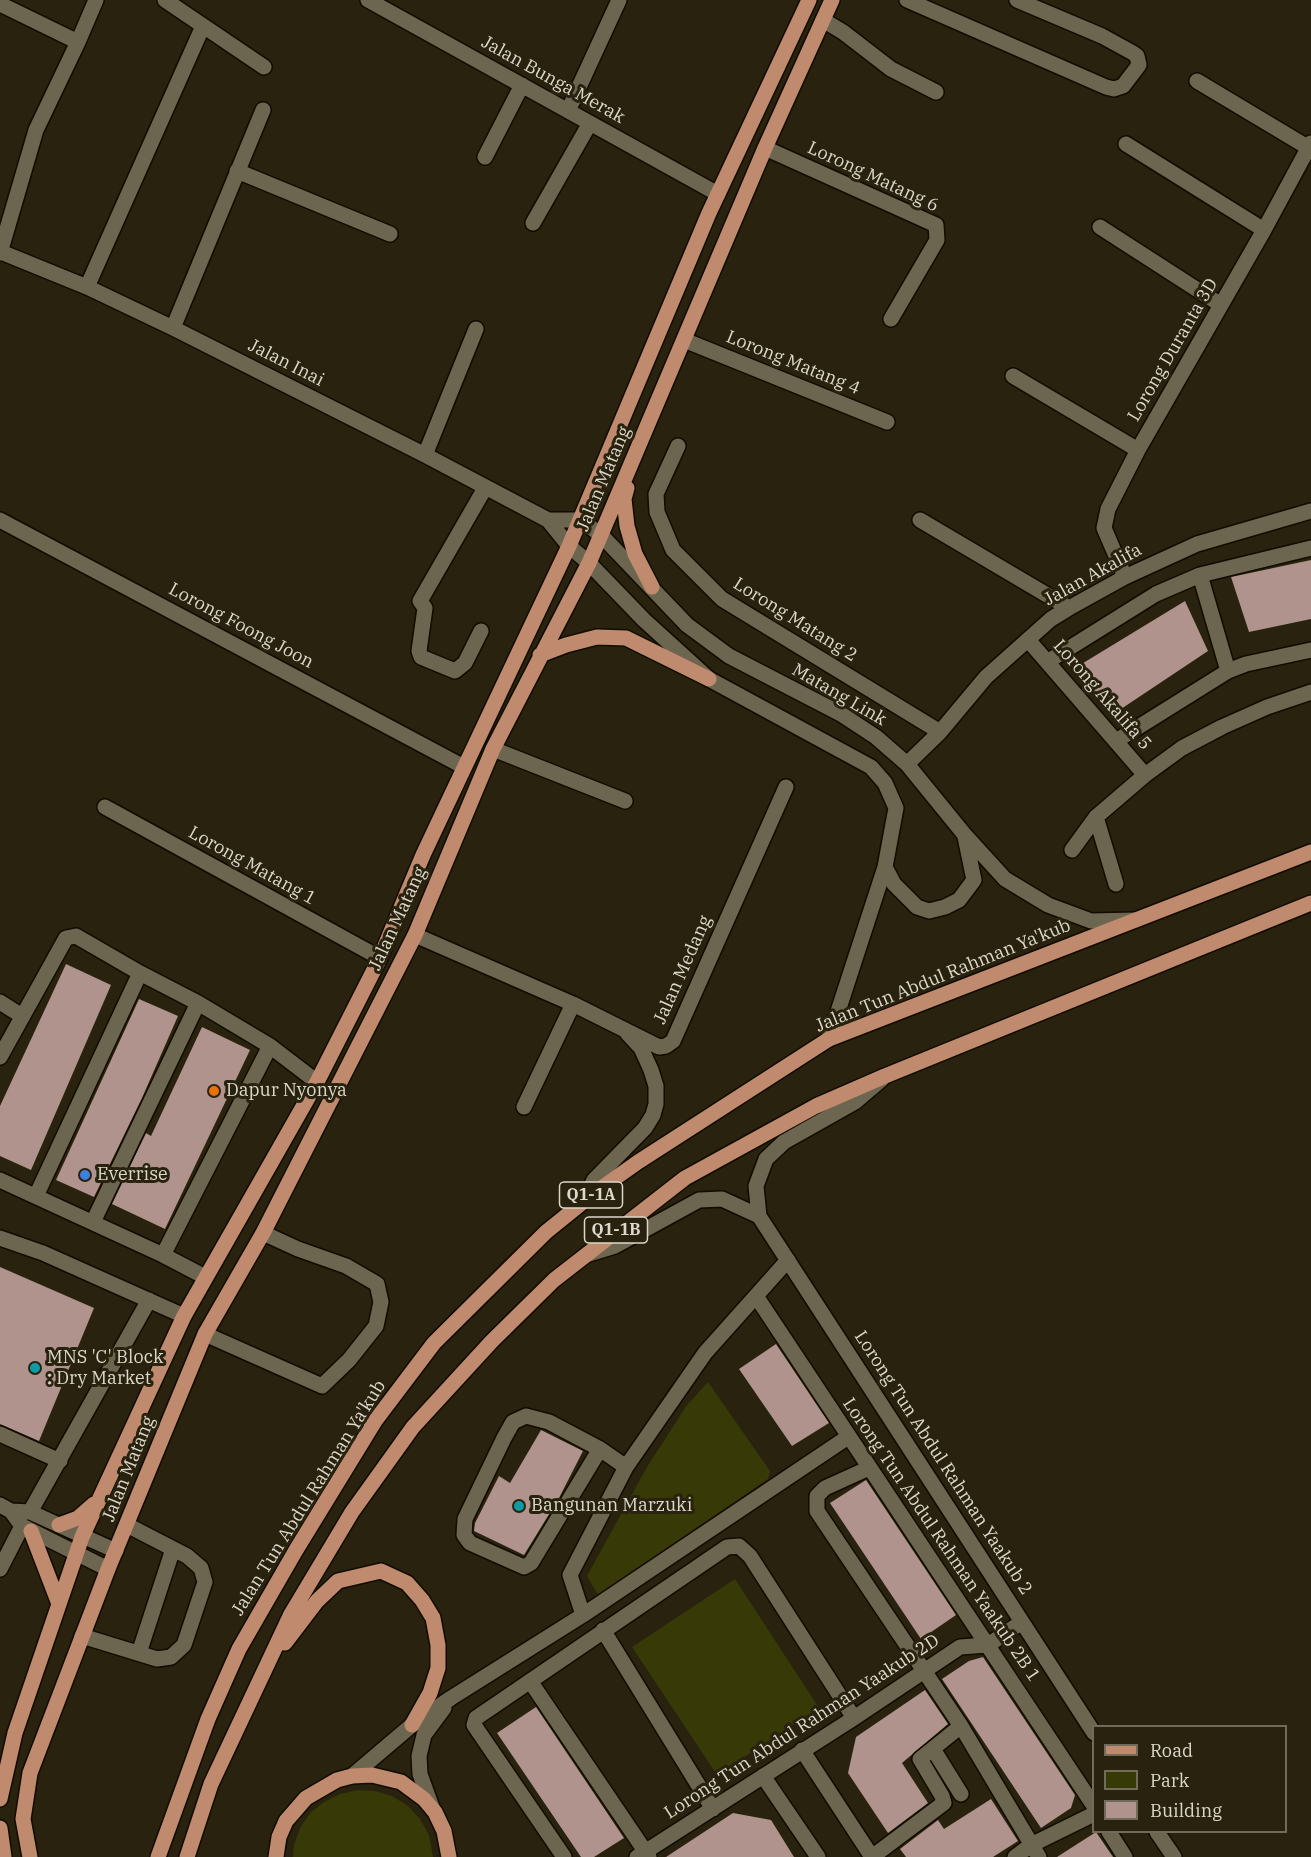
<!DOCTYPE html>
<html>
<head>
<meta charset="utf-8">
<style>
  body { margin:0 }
  #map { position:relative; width:1311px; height:1857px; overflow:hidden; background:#28220e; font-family:"IBM Plex Serif",serif }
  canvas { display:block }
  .legend { position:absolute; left:1092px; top:1725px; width:195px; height:108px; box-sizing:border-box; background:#28220e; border:2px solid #706b5a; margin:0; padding:8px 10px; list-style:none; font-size:18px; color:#dcd8cb }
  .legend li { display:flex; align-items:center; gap:12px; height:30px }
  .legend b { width:30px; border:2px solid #706b5a }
</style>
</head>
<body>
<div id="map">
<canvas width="1311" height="1857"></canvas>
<ul class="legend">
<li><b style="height:8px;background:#bf8a6d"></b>Road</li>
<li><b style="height:16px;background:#373a06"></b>Park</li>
<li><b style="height:16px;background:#af938c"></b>Building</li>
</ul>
</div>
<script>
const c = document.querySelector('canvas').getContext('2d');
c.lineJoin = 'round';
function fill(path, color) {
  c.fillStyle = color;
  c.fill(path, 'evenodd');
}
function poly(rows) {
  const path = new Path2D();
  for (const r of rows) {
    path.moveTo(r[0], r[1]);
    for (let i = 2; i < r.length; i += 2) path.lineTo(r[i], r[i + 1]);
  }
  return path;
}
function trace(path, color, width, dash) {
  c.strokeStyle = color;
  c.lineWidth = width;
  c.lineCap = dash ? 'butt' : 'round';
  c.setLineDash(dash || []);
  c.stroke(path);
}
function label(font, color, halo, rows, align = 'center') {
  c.font = font + ' "IBM Plex Serif",serif';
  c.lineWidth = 6;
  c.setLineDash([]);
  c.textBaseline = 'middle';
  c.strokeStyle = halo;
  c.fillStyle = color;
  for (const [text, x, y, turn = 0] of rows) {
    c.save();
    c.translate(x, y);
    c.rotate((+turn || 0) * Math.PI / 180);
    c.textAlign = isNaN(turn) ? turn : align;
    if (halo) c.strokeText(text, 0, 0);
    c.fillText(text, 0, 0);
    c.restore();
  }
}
const green = poly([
  [708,1382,770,1471,768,1479,598,1595,587,1576,647,1467,687,1405],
  [735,1579,819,1708,717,1775,632,1647],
  [358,1790,375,1791,392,1796,408,1806,420,1819,429,1835,433,1857,293,1857,294,1845,300,1828,310,1813,324,1802,340,1794]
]);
const building = poly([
  [1311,560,1311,619,1249,632,1231,577],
  [1185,601,1208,651,1112,715,1075,668],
  [66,964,111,985,31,1170,0,1156,0,1106],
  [139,999,178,1016,142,1098,94,1197,56,1180],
  [202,1027,250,1050,165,1229,112,1204,146,1133,151,1136],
  [0,1267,94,1308,39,1441,0,1424],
  [776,1344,829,1423,792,1446,739,1369],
  [541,1430,583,1451,559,1498,524,1555,474,1531,475,1523,499,1476,510,1483],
  [866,1480,956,1615,921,1639,830,1503],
  [983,1657,1075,1795,1071,1808,1041,1828,942,1679,969,1661],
  [925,1690,948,1724,902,1763,928,1803,888,1833,848,1773,856,1737],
  [536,1707,624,1838,594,1857,581,1857,497,1733],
  [991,1799,1018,1841,993,1857,906,1857,900,1849,938,1820,944,1829],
  [733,1813,771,1820,794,1857,666,1857],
  [1096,1832,1113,1857,1057,1857]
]);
const minor = poly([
  [165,0,264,67],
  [368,0,718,194],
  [907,0,1106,87,1114,89,1123,86,1139,65,1137,56,1133,53,1102,36,1017,0],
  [0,4,78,42],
  [823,20,843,32,891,69,936,92],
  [1197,81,1309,148],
  [568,111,619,0],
  [1126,144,1264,230],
  [765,148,936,225,937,240,891,319],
  [485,157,522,85],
  [237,171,390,234],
  [533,223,590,123],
  [1100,227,1221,305],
  [1,252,87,287,173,328,425,455,548,520,569,546,589,563,644,620,709,679,871,767,885,783,896,808,885,867,829,1039],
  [0,253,36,130,78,42,96,0],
  [87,287,203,26],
  [173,328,263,110],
  [684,340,887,422],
  [1013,376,1138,450],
  [678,446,656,494,657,512,673,550,722,599,940,732],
  [425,455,476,329],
  [0,520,464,767],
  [548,520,581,520,601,535,687,625,729,656,841,714,876,737,907,764,964,834,1005,879,1048,905,1091,921,1135,920],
  [920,520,1069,608],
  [1200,575,1228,671],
  [1125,577,1104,528,1108,509,1138,450,1264,230,1311,143],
  [481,631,465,663,455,671,421,657,419,651,425,608,420,601,485,488],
  [1029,641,1145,775],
  [1047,662,1156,594,1200,575,1311,548],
  [1116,741,1228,671,1246,664,1311,650],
  [493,749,625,801],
  [907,764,940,732,986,677,1051,619,1069,608,1125,577,1197,544,1311,511],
  [105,807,380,958],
  [1096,817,1116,884],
  [1072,850,1096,817,1145,775,1182,748,1222,727,1267,707,1311,692],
  [885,867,894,884,917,907,929,911,945,907,959,900,974,880,965,837],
  [415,935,573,1004,659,1047,666,1046,673,1041,786,787],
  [0,1002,22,1016],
  [0,1057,66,938,76,936,140,973,198,1003,270,1046,317,1082],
  [882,1079,855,1102,784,1142,766,1159,756,1186,759,1216,1094,1733],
  [524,1107,573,1004],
  [0,1180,163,1255,205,1277],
  [593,1194,591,1186,594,1180,645,1128,653,1115,656,1104,656,1086,651,1070,641,1048,628,1034],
  [36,1196,140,973],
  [93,1222,198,1003],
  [0,1238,43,1253,184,1316],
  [589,1254,615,1246,699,1200,722,1199,759,1216],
  [163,1255,270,1046],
  [756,1296,1094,1806],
  [205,1334,322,1386,349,1360,376,1326,381,1302,377,1284,346,1266,298,1249,263,1233],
  [0,1434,60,1461],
  [600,1449,531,1563,524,1567,470,1543,464,1535,465,1519,504,1438,513,1422,526,1416,549,1422,600,1449,626,1467],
  [869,1468,825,1488,817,1496,817,1511,961,1726,1039,1857],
  [0,1505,11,1511,30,1512,116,1551],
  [11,1511,22,1526,108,1569],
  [30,1512,149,1300],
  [0,1569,22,1526],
  [583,1615,570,1575,626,1467,705,1353,788,1260],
  [603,1630,713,1809],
  [82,1636,157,1659,171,1657,184,1645,205,1582,201,1568,187,1556,127,1525],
  [139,1653,173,1549],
  [530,1681,649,1857],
  [933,1749,961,1794],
  [802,1750,872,1857,944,1803,942,1796,920,1759,961,1726],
  [352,1776,412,1725,451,1698,583,1615,848,1437],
  [763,1776,818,1857],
  [433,1810,420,1774,419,1756,424,1735,444,1708],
  [1109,1832,1125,1857],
  [1157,1832,1174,1857],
  [564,1857,474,1725,476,1718,727,1547,739,1546,750,1556,854,1718],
  [637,1857,854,1718,960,1647,988,1645,1022,1622],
  [1015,1857,1031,1845,1094,1814]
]);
const major = poly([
  [627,488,624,499,627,526,635,554,652,587],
  [540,655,566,645,597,637,626,638,709,679],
  [59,1525,78,1518,94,1504],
  [31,1531,59,1604],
  [285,1643,317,1601,338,1581,381,1571,407,1583,422,1600,433,1618,438,1645,438,1668,430,1693,412,1725],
  [0,1799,15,1733,82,1537,184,1316,317,1082,380,958,423,855,569,546,709,213,809,0],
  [0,1828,4,1857],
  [30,1857,23,1819,30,1773,108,1569,205,1334,263,1233,415,935,493,749,589,563,765,148,832,0],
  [158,1857,208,1719,239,1649,296,1550,375,1421,434,1343,546,1232,593,1194,638,1162,829,1039,1311,852],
  [187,1857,211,1784,291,1614,352,1512,413,1427,492,1341,554,1280,685,1178,816,1106,885,1076,1311,903],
  [276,1857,279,1837,286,1821,306,1798,337,1780,352,1776,372,1775,401,1782,424,1799,435,1812,444,1831,449,1857]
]);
const markers = [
  [214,1091,6,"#e8710a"],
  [85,1175,6,"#3f7fe0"],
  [35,1368,6,"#0f9aa8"],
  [519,1506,6,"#0f9aa8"]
];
const shields = [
  [591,1195,63],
  [616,1230,63]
];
const shieldNames = [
  ["Q1-1A",591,1195],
  ["Q1-1B",616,1230]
];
const streetNames = [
  ["Jalan Bunga Merak",553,80,29],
  ["Lorong Matang 6",873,177,25],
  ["Lorong Duranta 3D",1173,350,-60],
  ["Jalan Inai",286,363,27],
  ["Lorong Matang 4",793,363,22],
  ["Jalan Matang",604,479,-67],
  ["Jalan Akalifa",1093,575,-29],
  ["Lorong Matang 2",795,620,32],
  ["Lorong Foong Joon",241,626,28],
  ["Matang Link",839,695,30],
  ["Lorong Akalifa 5",1102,695,49],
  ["Lorong Matang 1",252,866,29],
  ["Jalan Matang",398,919,-65],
  ["Jalan Medang",683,970,-66],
  ["Jalan Tun Abdul Rahman Ya'kub",943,976,-22],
  ["Lorong Tun Abdul Rahman Yaakub 2",943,1463,57],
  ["Jalan Matang",129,1469,-68],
  ["Jalan Tun Abdul Rahman Ya'kub",309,1498,-58],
  ["Lorong Tun Abdul Rahman Yaakub 2B 1",941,1540,56],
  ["Lorong Tun Abdul Rahman Yaakub 2D",802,1727,-33]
];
const poiNames = [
  ["Dapur Nyonya",226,1091],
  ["Everrise",97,1175],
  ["MNS 'C' Block",47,1358],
  [": Dry Market",47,1379],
  ["Bangunan Marzuki",531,1506]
];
fill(green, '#373a06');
fill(building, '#af938c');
trace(minor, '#110b00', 18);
trace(major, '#110b00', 18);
trace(minor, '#6c654f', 15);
trace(major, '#bf8a6d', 15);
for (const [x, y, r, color] of markers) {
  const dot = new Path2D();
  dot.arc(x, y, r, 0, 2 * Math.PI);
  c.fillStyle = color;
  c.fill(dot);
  trace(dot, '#28220e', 2);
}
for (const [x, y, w] of shields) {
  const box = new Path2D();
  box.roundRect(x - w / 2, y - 13, w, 26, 4.5);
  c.fillStyle = '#28220e';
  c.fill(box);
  trace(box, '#dcd8cb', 1.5);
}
label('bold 16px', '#dcd8cb', null, shieldNames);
label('18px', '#dcd8cb', '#28220e', streetNames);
label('18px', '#dcd8cb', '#28220e', poiNames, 'left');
</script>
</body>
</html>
